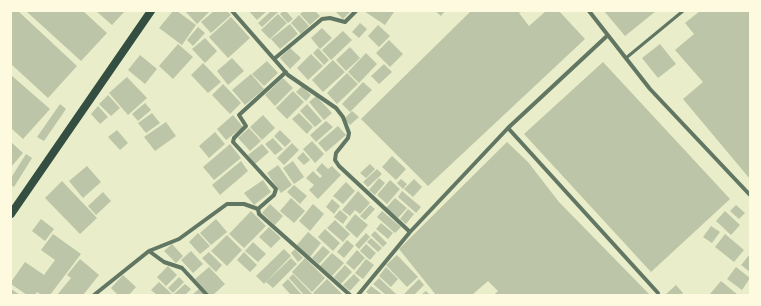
<!DOCTYPE html>
<html>
<head>
<meta charset="utf-8">
<style>
  body { margin:0 }
  #map { position:relative; width:761px; height:306px; overflow:hidden; background:#e9edc9; font-family:"Asap Condensed",sans-serif }
  canvas { display:block }
  .frame { position:absolute; inset:0; border:12px solid #fefae0; pointer-events:none }
</style>
</head>
<body>
<div id="map">
<canvas width="761" height="306"></canvas>
<div class="frame"></div>
</div>
<script>
const c = document.querySelector('canvas').getContext('2d');
c.lineJoin = 'round';
function fill(path, color) {
  c.fillStyle = color;
  c.fill(path, 'evenodd');
}
function poly(rows) {
  const path = new Path2D();
  for (const r of rows) {
    path.moveTo(r[0], r[1]);
    for (let i = 2; i < r.length; i += 2) path.lineTo(r[i], r[i + 1]);
  }
  return path;
}
function trace(path, color, width, dash) {
  c.strokeStyle = color;
  c.lineWidth = width;
  c.lineCap = dash ? 'butt' : 'round';
  c.setLineDash(dash || []);
  c.stroke(path);
}
const building = poly([
  [11,11,18,11,77,66,48,98,11,64],
  [26,11,83,11,107,33,81,61],
  [96,11,125,11,112,25],
  [173,11,177,11,196,25,182,45,159,28],
  [185,11,210,11,197,24],
  [214,11,227,11,231,15,211,33,201,22],
  [249,11,267,11,257,20],
  [271,11,278,12,262,27,258,23],
  [283,11,286,11,293,19,288,23,280,14],
  [304,11,315,11,320,16,310,25,300,14],
  [335,11,351,11,343,19],
  [364,11,393,11,394,12,385,25],
  [435,11,445,11,441,16],
  [471,11,522,11,519,13,529,26,546,11,559,11,585,39,428,186,361,119],
  [604,11,656,11,625,36],
  [700,11,750,11,750,179,683,99,703,82,675,50,694,34,685,23],
  [278,14,287,23,270,39,261,30],
  [299,15,309,26,301,34,291,23],
  [231,17,250,38,228,58,209,37],
  [360,23,367,29,359,38,352,32],
  [290,24,298,34,280,49,271,39],
  [378,25,390,36,379,47,368,36],
  [198,27,205,33,193,46,187,40],
  [322,28,332,38,320,49,311,38],
  [343,31,352,40,331,60,322,50],
  [205,38,217,51,205,63,192,49],
  [389,40,403,54,390,67,376,53],
  [178,44,193,57,173,79,159,66],
  [660,44,676,64,658,78,642,58],
  [350,47,360,58,346,71,336,60],
  [290,48,301,58,290,69,280,58],
  [318,48,329,60,324,65,313,53],
  [366,53,377,64,359,83,348,72],
  [311,54,323,66,308,80,297,68],
  [140,55,157,69,145,84,128,70],
  [232,58,244,71,228,85,217,71],
  [333,60,345,72,323,92,312,80],
  [267,61,278,73,264,86,252,74],
  [603,62,730,199,651,272,524,134],
  [203,63,221,82,208,93,191,75],
  [384,64,392,72,379,84,371,76],
  [347,73,358,84,337,104,327,93],
  [251,74,264,89,245,105,232,90],
  [11,75,50,109,23,139,11,128],
  [127,77,147,98,128,115,109,93],
  [283,78,293,88,275,106,265,95],
  [363,82,372,90,350,112,342,104],
  [223,84,241,103,230,114,212,95],
  [302,86,311,95,306,101,296,92],
  [293,91,304,102,287,119,276,108],
  [108,95,120,108,111,116,99,104],
  [316,96,332,113,324,120,309,102],
  [145,103,151,110,138,121,132,114],
  [60,104,66,109,44,141,37,137],
  [307,104,322,121,315,127,300,111],
  [98,106,108,117,100,124,91,114],
  [352,111,359,117,350,125,344,119],
  [152,113,160,123,146,133,138,123],
  [299,113,313,127,307,134,292,119],
  [233,115,243,127,226,140,217,129],
  [263,115,275,128,262,140,250,127],
  [326,121,333,127,316,142,310,135],
  [166,122,176,136,155,151,144,137],
  [338,126,346,135,326,152,318,143],
  [249,128,261,141,250,151,238,138],
  [117,130,128,143,120,150,108,137],
  [280,130,291,141,285,147,274,136],
  [215,132,225,144,209,158,199,146],
  [273,138,283,149,275,155,265,144],
  [312,141,324,154,315,163,303,149],
  [11,142,23,153,11,167],
  [507,142,528,162,559,202,650,295,494,295,498,291,488,281,472,295,436,295,399,249],
  [292,143,299,150,284,165,277,158],
  [230,144,241,158,214,180,203,167],
  [262,144,269,152,255,164,248,155],
  [303,152,310,160,304,165,297,158],
  [26,154,32,158,14,187,11,185,11,178],
  [392,156,406,169,396,180,382,167],
  [241,161,248,171,220,195,212,185],
  [293,161,304,177,294,184,283,168],
  [322,163,328,169,332,166,341,175,318,199,309,190,314,185,306,178,313,171,320,178,322,176,316,170],
  [370,164,375,169,366,178,360,173],
  [278,165,292,185,281,193,267,173],
  [87,166,101,182,83,198,69,181],
  [377,169,382,174,368,187,363,182],
  [379,178,385,183,375,195,369,190],
  [401,179,407,184,403,189,397,183],
  [414,179,422,187,413,197,404,189],
  [263,180,271,192,254,205,244,193],
  [390,180,400,189,387,204,377,195],
  [62,181,97,218,80,234,45,198],
  [346,182,355,191,343,204,333,196],
  [294,185,307,196,300,204,287,192],
  [358,191,370,203,360,214,355,210,350,216,342,210],
  [402,191,421,207,416,213,398,197],
  [103,192,111,201,96,215,88,206],
  [291,198,305,211,294,223,280,211],
  [395,198,407,208,398,218,386,208],
  [332,199,340,206,334,214,326,207],
  [270,204,283,216,275,225,262,213],
  [313,204,324,214,310,231,299,221],
  [370,205,375,209,365,220,360,216],
  [736,205,745,213,739,219,730,211],
  [408,209,414,214,406,224,400,219],
  [340,210,348,217,343,224,334,217],
  [251,211,266,226,244,248,229,234],
  [382,211,401,227,395,233,377,217],
  [725,211,740,225,731,235,716,221],
  [355,214,368,225,357,238,345,227],
  [41,219,54,229,45,241,32,231],
  [216,219,227,232,211,245,200,233],
  [335,220,350,234,343,242,327,228],
  [381,223,393,233,388,239,376,229],
  [711,226,720,232,712,243,703,237],
  [269,227,281,238,271,248,259,237],
  [325,229,340,243,333,251,318,237],
  [375,231,387,243,383,247,371,235],
  [308,232,321,243,310,257,296,246],
  [198,233,210,246,200,254,189,242],
  [366,233,370,237,359,249,355,245],
  [53,234,81,254,50,295,41,295,37,292,35,295,27,295,11,284,11,282,25,262,44,275,55,260,41,250],
  [725,234,744,250,734,262,715,247],
  [227,235,242,250,227,266,211,251],
  [371,238,382,248,378,252,367,242],
  [347,240,354,246,344,258,337,252],
  [253,242,266,254,258,262,245,251],
  [172,244,183,256,176,263,164,251],
  [366,244,376,253,370,260,360,251],
  [323,246,330,252,319,264,312,258],
  [284,249,291,256,264,284,256,276],
  [295,249,303,258,298,262,291,253],
  [357,250,365,258,354,270,346,263],
  [191,251,203,264,193,273,181,260],
  [209,252,222,265,216,272,202,258],
  [244,252,257,265,250,272,237,260],
  [332,253,344,263,332,276,320,266],
  [750,254,750,272,741,265],
  [397,255,418,277,407,287,386,265],
  [291,258,297,264,273,288,266,282],
  [305,258,325,278,312,292,292,272],
  [80,259,99,275,83,295,57,295,71,278,67,275],
  [366,259,374,265,363,279,355,273],
  [345,265,352,272,341,284,334,277],
  [168,266,177,275,166,286,157,277],
  [209,267,225,284,213,295,209,295,195,279],
  [386,267,398,279,391,287,379,276],
  [736,267,750,278,742,290,727,279],
  [293,274,313,295,304,295,289,278],
  [354,274,360,280,350,291,343,285],
  [123,275,136,287,129,295,118,295,111,288],
  [179,277,184,282,173,293,168,288],
  [379,278,397,295,386,295,373,284],
  [288,279,302,295,291,295,282,285],
  [327,279,343,295,315,295,313,293],
  [419,279,424,285,414,295,403,295],
  [721,281,738,295,710,294],
  [159,282,173,295,157,295,151,290],
  [185,284,191,289,185,295,176,295,174,294],
  [676,285,683,293,681,295,665,295],
  [371,286,383,295,370,295,366,292],
  [200,288,206,295,192,295],
  [11,289,20,295,11,295],
  [426,291,430,295,421,295]
]);
const service = poly([
  [626,58,683,11]
]);
const minor = poly([
  [232,11,288,75,336,108,343,117,349,133,348,138,336,153,335,160,339,166,410,232],
  [589,11,650,89,750,195],
  [274,59,322,19,330,18,345,22,356,11],
  [286,72,239,115,246,126,234,138,233,142,276,189,274,195,258,209,259,214,350,295],
  [508,128,658,293],
  [149,251,164,262,182,268,207,295],
  [94,295,149,251,179,239,227,204,244,204,258,209],
  [358,295,410,232,508,128,608,35]
]);
const secondary = poly([
  [11,214,151,11]
]);
fill(building, '#bcc5a7');
trace(service, '#617663', 3);
trace(minor, '#617663', 4);
trace(secondary, '#344e41', 8);
</script>
</body>
</html>
